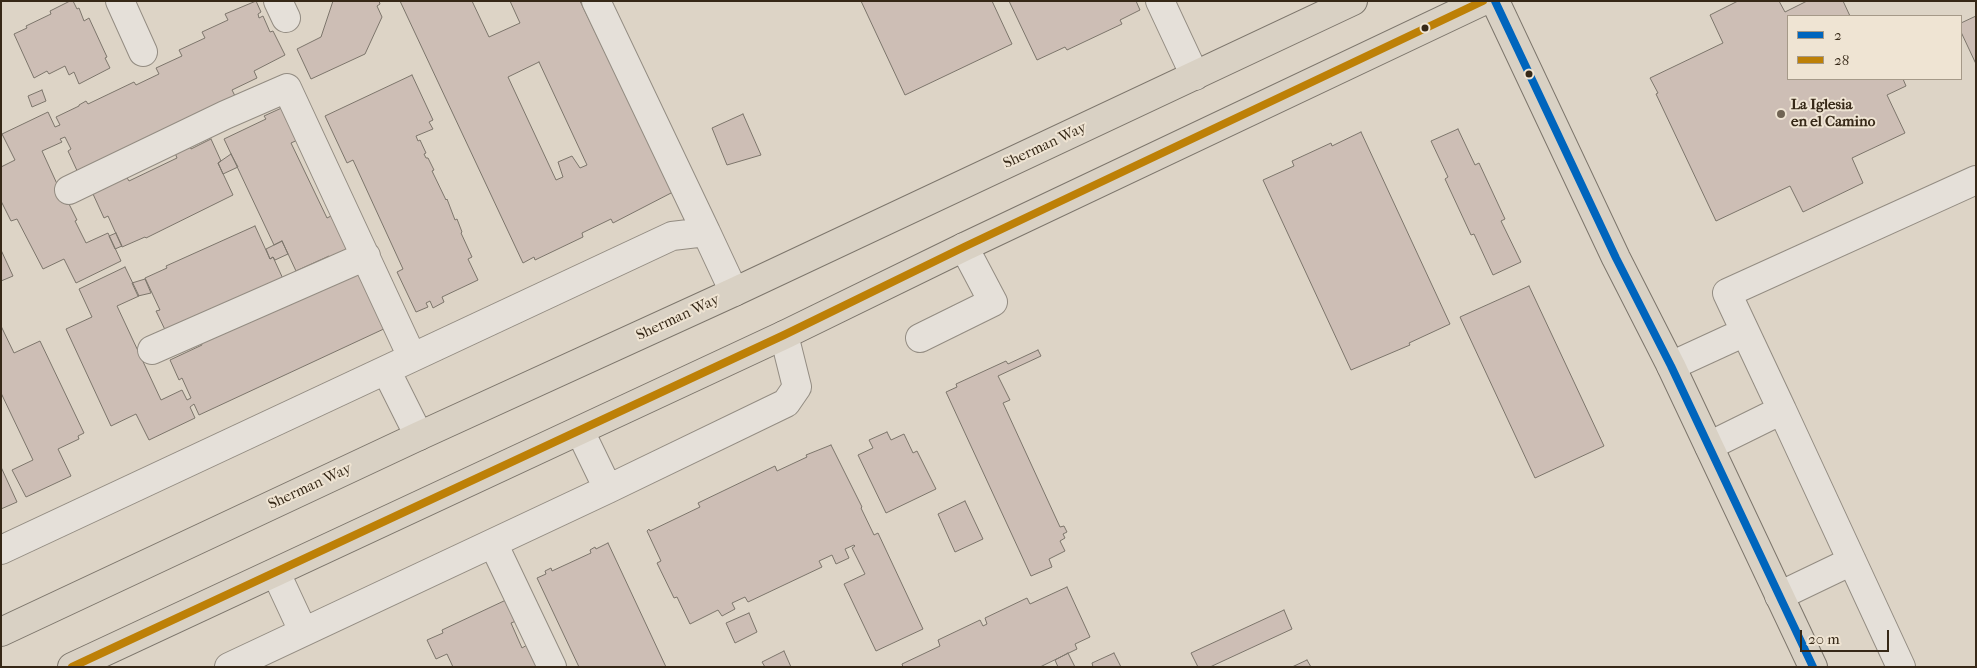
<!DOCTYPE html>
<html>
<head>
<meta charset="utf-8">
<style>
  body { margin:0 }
  #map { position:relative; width:1977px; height:668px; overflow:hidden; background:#ddd4c6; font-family:"IM FELL French Canon",serif }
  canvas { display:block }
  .frame { position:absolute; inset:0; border:2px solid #362817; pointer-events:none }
  .legend { position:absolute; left:1787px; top:15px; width:175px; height:65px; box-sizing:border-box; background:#efe4d3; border:1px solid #a59988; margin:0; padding:6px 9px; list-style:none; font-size:15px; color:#362817 }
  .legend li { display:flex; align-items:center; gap:10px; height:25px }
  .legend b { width:25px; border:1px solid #a59988 }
  .scale { position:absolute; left:1800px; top:630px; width:89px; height:22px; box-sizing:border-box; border:2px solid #362817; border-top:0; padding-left:6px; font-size:15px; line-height:18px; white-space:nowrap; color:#362817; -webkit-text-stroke:4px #efe4d3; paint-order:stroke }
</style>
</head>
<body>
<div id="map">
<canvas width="1977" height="668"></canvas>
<div class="frame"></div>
<ul class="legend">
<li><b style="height:6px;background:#0065bd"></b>2</li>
<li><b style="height:6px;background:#bd8007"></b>28</li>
</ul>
<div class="scale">20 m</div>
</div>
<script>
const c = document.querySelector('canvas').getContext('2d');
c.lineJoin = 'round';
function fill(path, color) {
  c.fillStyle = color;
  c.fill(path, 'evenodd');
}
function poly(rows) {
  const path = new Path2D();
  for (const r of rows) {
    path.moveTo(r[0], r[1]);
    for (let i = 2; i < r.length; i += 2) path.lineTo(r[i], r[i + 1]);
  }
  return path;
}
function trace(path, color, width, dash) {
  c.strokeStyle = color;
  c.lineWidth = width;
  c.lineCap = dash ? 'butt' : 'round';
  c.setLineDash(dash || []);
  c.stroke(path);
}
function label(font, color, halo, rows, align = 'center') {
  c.font = font + ' "IM FELL French Canon",serif';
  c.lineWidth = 4;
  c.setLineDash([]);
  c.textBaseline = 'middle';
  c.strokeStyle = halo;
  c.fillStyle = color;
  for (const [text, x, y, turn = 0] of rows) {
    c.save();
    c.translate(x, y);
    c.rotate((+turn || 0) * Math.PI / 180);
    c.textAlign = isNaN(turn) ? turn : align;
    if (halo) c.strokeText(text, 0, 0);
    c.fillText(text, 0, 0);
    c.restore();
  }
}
const building = poly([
  [70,1,73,1,77,9,79,8,84,21,89,18,107,57,105,58,110,68,79,84,74,72,69,75,65,66,49,74,47,71,34,78,14,34,27,28,26,26,51,14,50,11,70,1],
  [256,1,261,12,258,14,259,18,263,16,270,32,273,31,285,55,254,71,257,78,232,90,235,96,79,175,68,151,71,149,65,137,60,139,62,142,42,151,63,197,65,196,77,220,75,221,86,243,108,233,121,261,76,283,64,259,43,269,17,219,11,221,1,201,1,167,15,160,2,134,48,112,55,127,60,125,56,117,79,106,79,105,86,101,88,104,134,82,136,85,159,74,156,68,182,56,179,50,205,38,202,32,228,20,225,14,256,1],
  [333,1,379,1,380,4,377,6,382,17,365,54,311,79,297,49,321,37,333,1],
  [400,1,472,1,489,37,520,23,510,1,580,1,673,192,613,223,611,219,582,233,583,237,535,260,534,257,523,263,400,1],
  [539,62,587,165,580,168,572,156,558,162,563,177,556,180,508,77,539,62],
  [861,1,992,1,1012,44,905,95,861,1],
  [1009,1,1136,1,1140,10,1120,20,1122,24,1067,50,1065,47,1037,60,1009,1],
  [1738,1,1779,1,1785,12,1807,1,1843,1,1850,16,1788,16,1788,79,1903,79,1906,86,1887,95,1905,133,1852,158,1863,183,1803,212,1790,186,1716,221,1656,94,1658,93,1650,78,1723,43,1710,15,1738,1],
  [1976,16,1976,64,1961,32,1961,23,1976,16],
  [412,75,433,120,429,122,433,129,416,136,418,141,420,140,426,153,424,154,426,158,428,158,434,170,432,171,446,200,447,199,455,220,457,219,462,232,461,233,472,257,468,259,478,280,442,297,444,302,433,308,430,301,426,303,428,307,416,312,397,272,403,269,353,160,347,163,325,116,412,75],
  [42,90,46,101,32,107,28,96,42,90],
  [286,106,304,137,291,143,327,218,339,212,354,247,330,258,329,256,296,271,282,241,274,245,224,139,266,119,264,116,286,106],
  [743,114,761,155,727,165,712,128,743,114],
  [1458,129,1475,165,1479,163,1505,219,1501,221,1521,262,1493,275,1474,234,1471,235,1445,179,1448,177,1431,141,1458,129],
  [1361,132,1450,324,1409,343,1410,345,1351,370,1263,180,1294,166,1292,161,1331,143,1332,146,1361,132],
  [211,139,221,161,218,163,233,195,146,238,145,237,122,247,108,216,104,218,93,194,126,176,129,181,177,158,175,153,190,146,191,149,211,139],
  [231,154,238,167,223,174,218,163,231,154],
  [255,226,270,259,273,257,284,281,168,336,156,311,160,310,145,278,167,268,166,266,255,226],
  [116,233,122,246,115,249,109,236,116,233],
  [282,241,288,254,275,260,273,257,270,259,266,249,282,241],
  [1,250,13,276,1,281,1,250],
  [125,267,139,296,117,306,161,400,182,390,187,400,191,398,182,378,179,380,170,360,202,345,201,343,333,282,365,270,388,327,199,415,194,404,190,407,195,418,149,440,136,414,111,426,66,329,92,317,79,289,125,267],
  [145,279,151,293,138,296,132,283,145,279],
  [1529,286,1604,446,1535,478,1460,317,1529,286],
  [1,326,14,353,40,341,84,433,78,436,79,439,58,449,71,476,26,497,12,470,33,460,1,393,1,326],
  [1038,350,1041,356,998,376,1010,400,1003,403,1060,527,1064,526,1067,532,1063,534,1065,538,1060,541,1065,551,1049,559,1052,567,1031,576,946,392,957,387,956,384,1006,361,1008,364,1038,350],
  [887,432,891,440,904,434,913,453,917,451,936,489,886,513,858,455,873,448,869,440,887,432],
  [831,445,862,507,861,508,874,535,878,533,923,629,876,651,844,584,865,574,852,548,855,546,854,545,845,549,849,558,836,564,832,555,819,561,822,567,748,602,745,597,732,603,735,609,722,616,718,610,690,624,677,597,674,598,657,563,661,561,647,531,649,529,650,531,700,507,698,503,775,466,777,471,807,457,806,455,831,445],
  [1,467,17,502,1,509,1,467],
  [965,501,983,539,955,552,938,514,965,501],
  [608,543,666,667,579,667,537,578,546,574,545,571,551,568,552,571,591,553,590,550,595,547,596,549,608,543],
  [1067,587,1090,637,1075,644,1077,649,1040,667,903,667,902,664,940,646,938,640,980,620,983,626,987,624,985,618,1027,598,1030,604,1067,587],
  [506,600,516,621,511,623,522,648,527,645,537,667,453,667,447,654,436,659,427,640,443,633,442,630,506,600],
  [1284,610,1292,629,1210,667,1198,667,1191,653,1284,610],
  [749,613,757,632,735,643,726,623,749,613],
  [784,651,791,667,765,667,762,662,784,651],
  [1068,653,1075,667,1058,667,1055,660,1068,653],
  [1114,653,1121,667,1093,667,1092,663,1114,653],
  [1307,660,1311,667,1292,667,1307,660]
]);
const minor = poly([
  [120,1,143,52],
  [278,1,286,18],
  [596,1,706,232],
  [1160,1,1195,76],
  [69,190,225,115,287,88,412,357],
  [920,338,993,302,964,247],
  [152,350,366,256],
  [1671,366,1745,332],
  [386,370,419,436],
  [1782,410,1901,667],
  [580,431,608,489],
  [1709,446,1782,410,1727,293,1976,180],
  [493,543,552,667],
  [1,550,672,236,706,232,734,292],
  [276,573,303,631],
  [1779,596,1852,561],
  [229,667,608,489,786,403,797,387,784,335]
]);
const major = poly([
  [1495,1,1616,258,1671,366,1813,667],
  [1,632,419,436,734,292,1353,1],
  [72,667,784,335,964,247,1483,1]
]);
const bus1 = poly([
  [1495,1,1616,258,1671,366,1813,667]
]);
const bus2 = poly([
  [72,667,784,335,964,247,1483,1]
]);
const markers = [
  [1425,28,4.5,"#362817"],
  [1529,74,4.5,"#362817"],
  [1781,114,5,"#706454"]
];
const poiNames = [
  ["La Iglesia",1791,105],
  ["en el Camino",1791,122]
];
const streetNames = [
  ["Sherman Way",1045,146,-25],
  ["Sherman Way",678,318,-25],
  ["Sherman Way",310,487,-25]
];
fill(building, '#cdbeb5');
trace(building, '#7c756b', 1);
trace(minor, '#938c82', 30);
trace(major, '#7c756b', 30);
trace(minor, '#e5e0d9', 28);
trace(major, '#d9d1c4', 28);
trace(bus1, '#0065bd', 8);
trace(bus2, '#bd8007', 8);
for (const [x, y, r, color] of markers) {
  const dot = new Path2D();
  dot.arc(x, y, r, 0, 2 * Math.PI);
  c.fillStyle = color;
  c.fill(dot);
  trace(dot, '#efe4d3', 2);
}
label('bold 15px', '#362817', '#efe4d3', poiNames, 'left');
label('15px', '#362817', '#efe4d3', streetNames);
</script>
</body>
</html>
